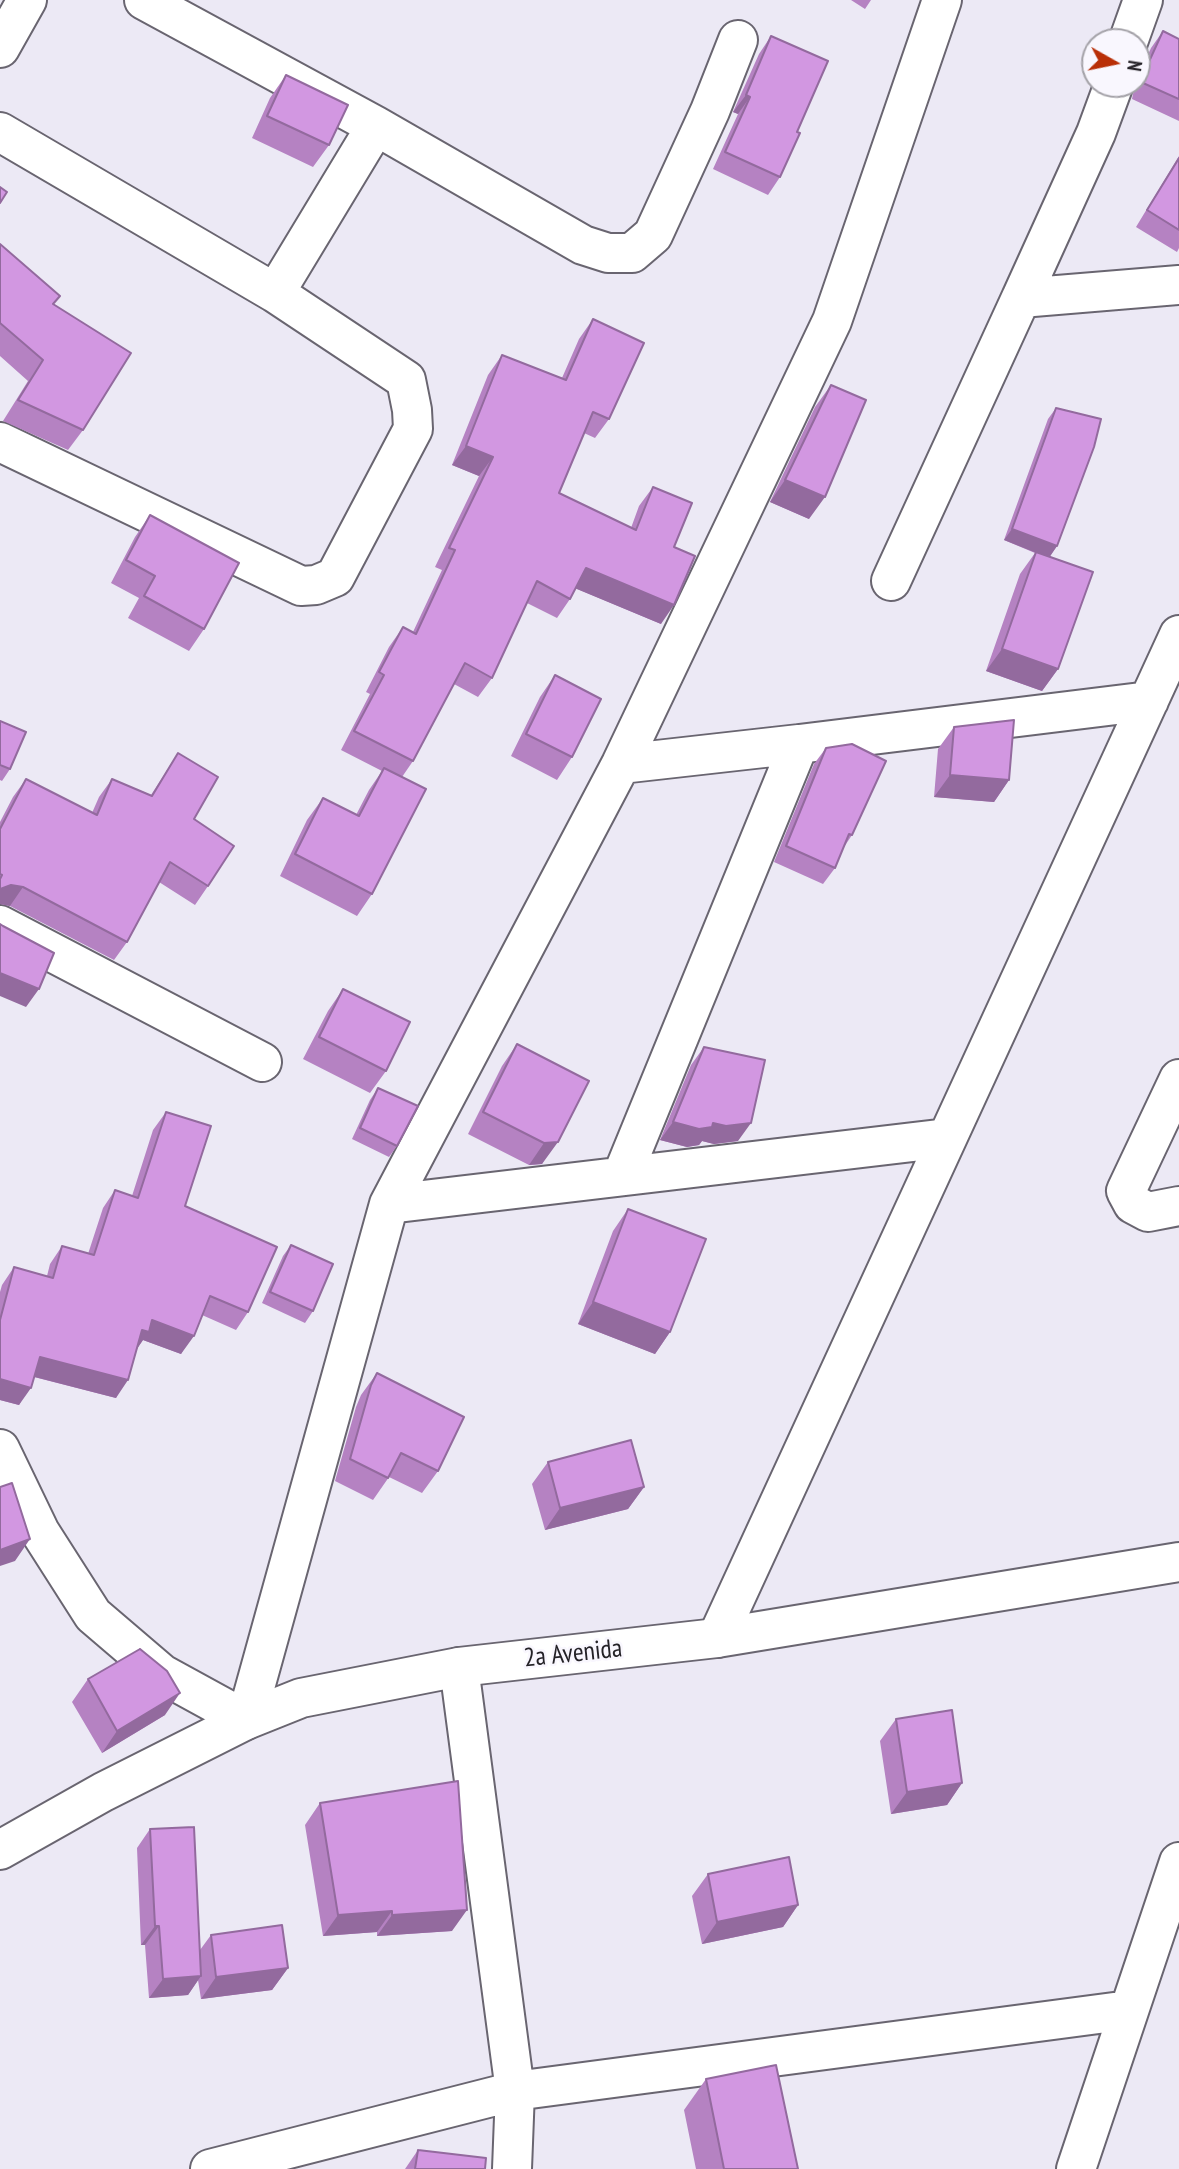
<!DOCTYPE html>
<html>
<head>
<meta charset="utf-8">
<style>
  body { margin:0 }
  #map { position:relative; width:1179px; height:2169px; overflow:hidden; background:#ece9f5; font-family:"PT Sans Narrow",sans-serif }
  canvas { display:block }
  .north { position:absolute; left:1081px; top:28px; width:70px; height:70px; box-sizing:border-box; background:#f9f7fe; border:2px solid #a4a2a8; border-radius:50%; rotate:99deg; font-size:19px; font-weight:700; line-height:28px; text-align:center; color:#242227 }
  .north::after { content:''; display:block; margin:auto; width:24px; height:32px; background:#b92f07; clip-path:polygon(50% 0,100% 100%,50% 72%,0 100%) }
</style>
</head>
<body>
<div id="map">
<canvas width="1179" height="2169"></canvas>
<div class="north">N</div>
</div>
<script>
const c = document.querySelector('canvas').getContext('2d');
c.lineJoin = 'round';
function poly(rows) {
  const path = new Path2D();
  for (const r of rows) {
    path.moveTo(r[0], r[1]);
    for (let i = 2; i < r.length; i += 2) path.lineTo(r[i], r[i + 1]);
  }
  return path;
}
function trace(path, color, width, dash) {
  c.strokeStyle = color;
  c.lineWidth = width;
  c.lineCap = dash ? 'butt' : 'round';
  c.setLineDash(dash || []);
  c.stroke(path);
}
function fill(path, color) {
  c.fillStyle = color;
  c.fill(path, 'evenodd');
}
function label(font, color, halo, rows, align = 'center') {
  c.font = font + ' "PT Sans Narrow",sans-serif';
  c.lineWidth = 5;
  c.setLineDash([]);
  c.textBaseline = 'middle';
  c.strokeStyle = halo;
  c.fillStyle = color;
  for (const [text, x, y, turn = 0] of rows) {
    c.save();
    c.translate(x, y);
    c.rotate((+turn || 0) * Math.PI / 180);
    c.textAlign = isNaN(turn) ? turn : align;
    if (halo) c.strokeText(text, 0, 0);
    c.fillText(text, 0, 0);
    c.restore();
  }
}
const minor = poly([
  [144,0,376,126,583,245,608,253,632,253,653,235,710,111,738,40],
  [1128,42,1143,0],
  [0,132,275,293,406,380,412,410,413,429,335,577,316,585,301,586,0,442],
  [275,293,376,126],
  [1021,298,1096,133,1114,84],
  [891,581,1021,298,1179,285],
  [621,764,799,744],
  [0,925,262,1062],
  [1179,1079,1126,1191,1133,1204,1148,1212,1179,1206],
  [622,1176,799,744,1149,701],
  [389,1204,947,1138],
  [0,1449,40,1532,93,1615,162,1674,246,1720,389,1204,621,764,832,321,942,0],
  [717,1638,1179,635],
  [459,1667,515,2091,512,2169],
  [210,2169,515,2091,1129,2010],
  [1076,2169,1179,1862]
]);
const tertiary = poly([
  [0,48,27,0],
  [0,1850,103,1792,246,1720,301,1698,459,1667,717,1638,1179,1562]
]);
const wall = poly([
  [851,0,871,0,865,9],
  [1163,31,1179,39,1179,121,1132,99,1135,84,1137,84,1137,79,1151,48],
  [771,36,797,132,780,177,768,195,713,169,738,114,733,112,759,54],
  [286,75,329,145,313,167,252,138,270,98],
  [1179,156,1179,248,1177,252,1136,227],
  [0,244,54,305,83,430,68,450,3,421,28,381,0,356],
  [593,319,609,419,595,438,584,433,559,493,631,528,639,506,653,487,674,547,661,624,575,588,570,599,557,618,527,603,492,678,478,697,454,684,413,761,402,777,372,894,357,916,280,876,307,820,323,798,356,815,369,790,382,771,341,750,370,694,366,692,389,647,403,627,413,632,442,570,435,567,479,476,452,465,488,375,502,355,562,378,579,339],
  [831,385,809,519,770,502,815,407],
  [1056,408,1057,546,1049,557,1058,669,1042,691,986,671,1020,574,1035,553,1004,540,1048,419],
  [150,515,204,629,189,651,128,618,139,598,111,583,135,537],
  [555,675,572,757,557,780,511,756,540,697],
  [0,721,10,769,2,781,0,780],
  [954,727,1009,780,994,802,934,797,938,749],
  [826,748,852,835,844,847,835,868,823,884,774,862,814,764],
  [178,753,208,886,195,905,159,882,127,942,114,960,10,906,0,904,0,822,13,797,26,779,92,813,99,797,112,779,151,795],
  [343,989,386,1071,370,1093,303,1059,328,1011],
  [517,1044,589,1081,542,1164,529,1165,468,1134,502,1066],
  [704,1047,738,1141,714,1144,702,1141,699,1145,687,1147,660,1140,691,1065],
  [378,1088,397,1146,389,1157,352,1139,370,1100],
  [166,1112,185,1206,248,1312,236,1330,202,1315,181,1354,143,1340,137,1349,116,1398,34,1377,19,1405,0,1400,0,1292,2,1285,14,1267,47,1276,50,1264,62,1246,88,1254,103,1208,115,1190,132,1196,153,1130],
  [628,1209,670,1332,655,1354,578,1324,613,1231],
  [291,1245,313,1311,305,1323,262,1303,283,1256],
  [377,1373,438,1471,422,1493,389,1477,373,1500,335,1481,356,1407,361,1395],
  [548,1462,644,1487,628,1509,545,1530,532,1484],
  [88,1679,165,1715,102,1753,72,1702],
  [896,1719,962,1783,947,1805,891,1814,880,1741],
  [320,1803,452,1931,377,1936,377,1932,323,1936,305,1825],
  [150,1829,200,1950,211,1935,288,1968,272,1990,201,1999,198,1980,188,1995,149,1998,145,1945,141,1945,137,1848],
  [708,1874,798,1905,783,1927,702,1944,692,1896],
  [706,2079,798,2169,696,2169,684,2110],
  [418,2150,485,2169,405,2169]
]);
const shadedWall = poly([
  [746,95,750,97,738,114,733,112],
  [466,446,493,457,479,476,452,465],
  [785,480,825,497,809,519,770,502],
  [1012,529,1057,546,1049,558,1004,540],
  [586,568,674,605,661,624,572,587],
  [1002,649,1058,669,1042,691,986,671],
  [950,775,1009,780,994,802,934,797],
  [11,885,23,887,10,906,0,904,0,889],
  [0,973,39,989,26,1007,0,996],
  [673,1122,713,1123,751,1123,738,1141,714,1144,702,1141,699,1145,687,1147,660,1140],
  [558,1142,542,1164,529,1165,544,1143],
  [593,1302,670,1332,655,1354,578,1324],
  [152,1320,194,1336,181,1354,143,1340,136,1350,142,1330],
  [40,1357,128,1380,116,1398,27,1375],
  [0,1379,31,1388,19,1405,0,1400],
  [644,1487,628,1509,545,1530,560,1508],
  [30,1539,15,1561,0,1566,0,1550],
  [180,1693,165,1715,102,1753,117,1731],
  [962,1783,947,1805,891,1814,907,1792],
  [798,1905,783,1927,702,1944,717,1922],
  [467,1910,452,1931,377,1936,392,1915],
  [392,1911,377,1932,323,1936,338,1915],
  [155,1926,159,1926,145,1945,141,1945],
  [288,1968,272,1990,201,1999,216,1977],
  [201,1976,188,1995,149,1998,163,1979]
]);
const building = poly([
  [1163,31,1179,39,1179,99,1143,83,1147,66,1163,31],
  [771,36,828,61,797,132,800,133,780,177,725,152,750,97,746,95,771,36],
  [286,75,348,105,329,145,267,116,286,75],
  [1179,158,1179,230,1147,210,1179,158],
  [0,187,7,192,0,203,0,187],
  [0,244,60,296,53,304,131,353,83,430,18,400,43,360,0,323,0,244],
  [593,319,644,343,609,419,593,412,559,493,636,530,653,487,692,503,674,547,695,556,674,605,586,568,570,599,537,581,492,678,465,663,413,761,354,731,384,675,379,672,403,627,416,634,455,550,449,548,493,457,466,446,502,355,566,380,593,319],
  [831,385,866,400,825,497,785,480,831,385],
  [1056,408,1101,419,1094,447,1057,546,1012,529,1056,408],
  [150,515,239,563,204,629,144,596,155,576,126,560,150,515],
  [1036,552,1093,572,1058,669,1002,649,1036,552],
  [555,675,601,699,572,757,526,734,555,675],
  [1014,720,1009,780,950,775,954,727,1014,720],
  [0,721,26,732,10,769,0,765,0,721],
  [852,744,886,761,852,835,849,834,835,868,786,846,826,748,852,744],
  [178,753,218,777,194,819,234,846,208,886,170,862,127,942,23,887,11,885,0,889,0,879,2,875,0,874,0,829,26,779,97,815,112,779,152,796,178,753],
  [384,768,426,789,372,894,295,854,323,798,359,816,384,768],
  [0,924,3,926,54,953,39,989,0,973,0,924],
  [343,989,410,1022,386,1071,319,1037,343,989],
  [517,1044,589,1081,558,1142,544,1143,483,1112,517,1044],
  [704,1047,765,1060,751,1123,726,1126,713,1123,712,1127,699,1129,673,1122,704,1047],
  [378,1088,418,1106,397,1146,360,1128,378,1088],
  [166,1112,211,1126,185,1206,277,1247,248,1312,210,1296,194,1336,152,1320,149,1332,142,1330,128,1380,40,1357,31,1388,0,1379,0,1320,14,1267,53,1278,62,1246,94,1255,115,1190,138,1198,166,1112],
  [628,1209,706,1239,670,1332,593,1302,628,1209],
  [291,1245,333,1264,313,1311,270,1292,291,1245],
  [377,1373,464,1417,438,1471,401,1453,388,1478,350,1459,371,1385,377,1373],
  [631,1440,644,1487,560,1508,548,1462,631,1440],
  [12,1483,30,1539,0,1550,0,1487,12,1483],
  [140,1649,167,1671,180,1693,117,1731,88,1679,140,1649],
  [952,1710,962,1783,907,1792,896,1719,952,1710],
  [458,1781,467,1910,392,1915,392,1911,338,1915,320,1803,458,1781],
  [194,1827,201,1976,163,1979,159,1926,155,1926,150,1829,194,1827],
  [789,1857,798,1905,717,1922,708,1874,789,1857],
  [282,1925,288,1968,216,1977,211,1935,282,1925],
  [776,2065,798,2169,724,2169,706,2079,776,2065],
  [418,2150,486,2158,485,2169,415,2169,418,2150]
]);
const streetNames = [
  ["2a Avenida",573,1654,-6]
];
trace(minor, '#696570', 42);
trace(tertiary, '#696570', 42);
trace(minor, '#fff', 38);
trace(tertiary, '#fff', 38);
fill(wall, '#b582c2');
fill(shadedWall, '#936a9e');
fill(building, '#d297e1');
trace(building, '#936a9e', 2);
label('26px', '#242227', '#f9f7fe', streetNames);
</script>
</body>
</html>
